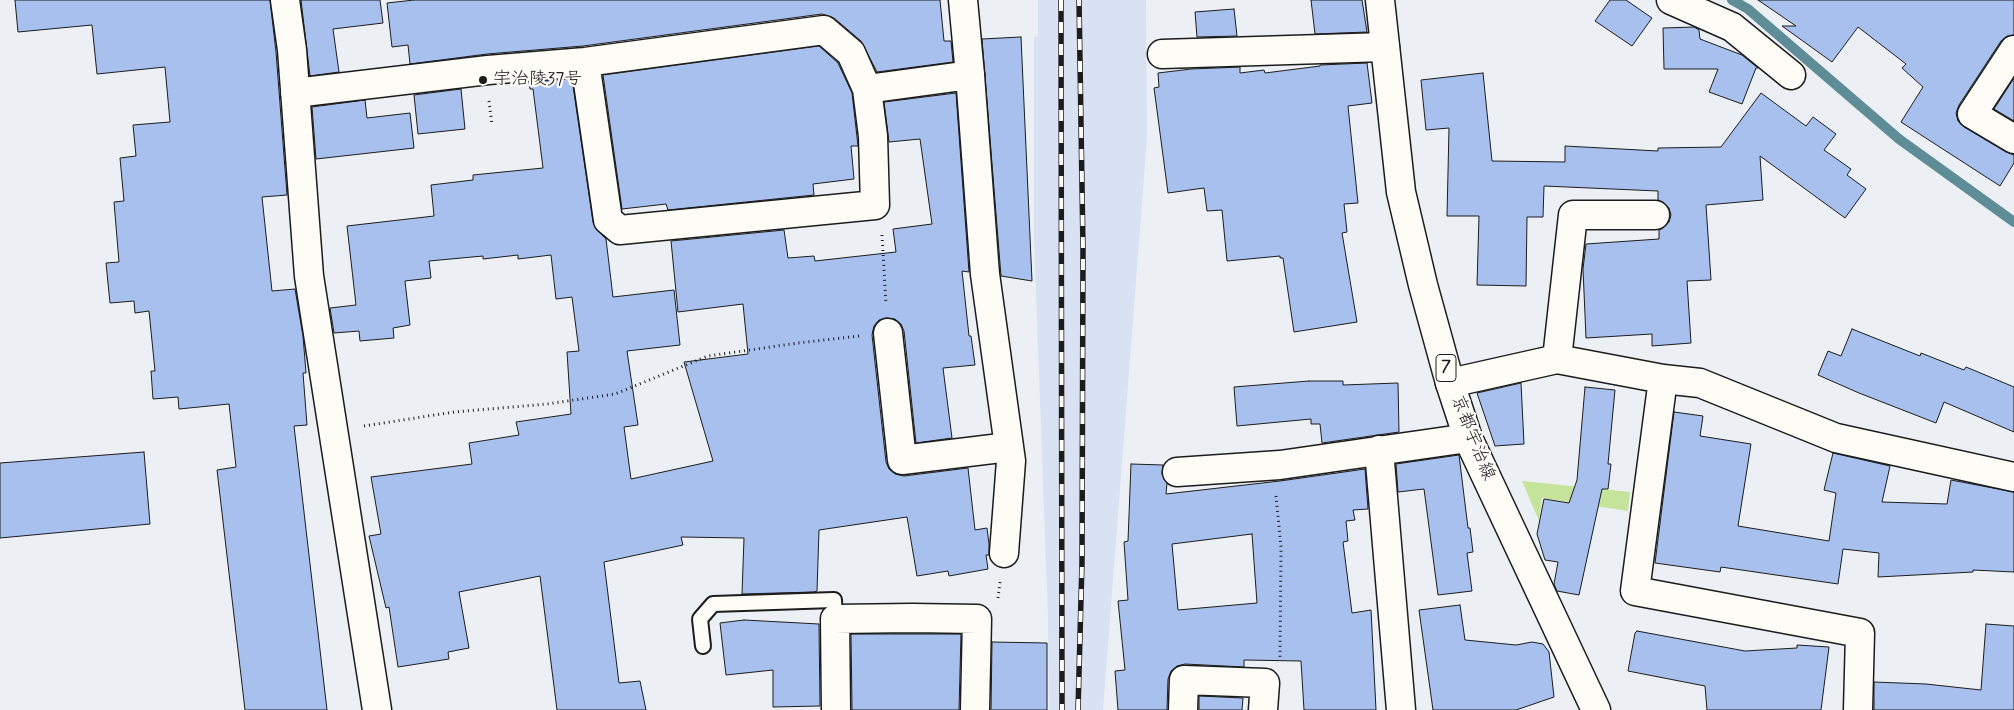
<!DOCTYPE html>
<html>
<head>
<meta charset="utf-8">
<style>
  body { margin:0 }
  canvas { display:block; background:#ecf0f5 }
</style>
</head>
<body>
<canvas width="2014" height="710"></canvas>
<script>
const c = document.querySelector('canvas').getContext('2d');
c.lineJoin = 'round';
function fill(path, color) {
  c.fillStyle = color;
  c.fill(path, 'evenodd');
}
function poly(rows) {
  const path = new Path2D();
  for (const r of rows) {
    path.moveTo(r[0], r[1]);
    for (let i = 2; i < r.length; i += 2) path.lineTo(r[i], r[i + 1]);
  }
  return path;
}
function trace(path, color, width, dash) {
  c.strokeStyle = color;
  c.lineWidth = width;
  c.lineCap = dash ? 'butt' : 'round';
  c.setLineDash(dash || []);
  c.stroke(path);
}
function label(font, color, halo, rows, align = 'center') {
  c.font = font + ' Mynerve,"Klee One",sans-serif';
  c.lineWidth = 4.5;
  c.setLineDash([]);
  c.textBaseline = 'middle';
  c.strokeStyle = halo;
  c.fillStyle = color;
  for (const [text, x, y, turn = 0] of rows) {
    c.save();
    c.translate(x, y);
    c.rotate((+turn || 0) * Math.PI / 180);
    c.textAlign = isNaN(turn) ? turn : align;
    if (halo) c.strokeText(text, 0, 0);
    c.fillText(text, 0, 0);
    c.restore();
  }
}
const built = poly([
  [1038,0,1146,0,1147,138,1103,710,1049,710,1048,618,1034,240,1034,37,1038,36]
]);
const green = poly([
  [1522,481,1630,492,1628,511,1542,498,1539,521]
]);
const stream = poly([
  [1732,0,1748,9,1899,139,2014,222]
]);
const building = poly([
  [15,0,270,0,276,52,287,195,262,197,272,291,295,289,303,336,306,373,303,373,307,425,294,426,327,710,245,710,217,470,236,467,229,404,179,409,178,397,153,399,151,371,155,371,149,311,135,313,134,301,110,303,106,263,119,262,114,202,124,201,120,158,136,156,133,125,170,122,165,67,97,74,92,25,18,32,15,0],
  [301,0,380,0,383,23,333,29,339,72,310,76,301,0],
  [414,0,940,0,944,41,951,41,953,62,877,72,861,41,834,18,822,14,583,46,487,54,410,64,408,45,392,47,387,3,414,0],
  [1311,0,1362,0,1367,32,1315,34,1311,0],
  [1610,0,1626,0,1652,18,1632,46,1595,21,1610,0],
  [1758,0,2014,0,2014,35,2007,36,2001,41,1959,105,1956,113,1958,121,1964,127,2006,152,2014,155,2014,163,2000,186,1901,122,1923,87,1902,68,1906,64,1858,27,1832,62,1782,26,1796,26,1758,0],
  [1234,9,1237,36,1197,37,1195,12,1234,9],
  [1694,27,1699,30,1700,39,1742,55,1758,68,1756,68,1742,104,1709,92,1718,69,1664,69,1663,28,1694,27],
  [1021,37,1032,281,1001,276,982,39,1021,37],
  [819,46,838,63,852,93,857,137,858,146,851,146,854,179,813,184,814,195,668,210,666,204,622,209,603,75,819,46],
  [1367,63,1372,103,1348,106,1358,203,1344,204,1347,232,1342,233,1357,322,1294,332,1283,258,1280,258,1280,256,1227,261,1222,210,1207,211,1204,188,1168,193,1154,88,1159,87,1158,73,1191,69,1240,67,1240,73,1264,70,1265,73,1320,66,1320,65,1367,63],
  [1483,73,1492,161,1565,162,1565,146,1658,151,1658,148,1721,147,1761,93,1806,126,1813,117,1836,134,1824,150,1851,169,1847,175,1866,189,1845,218,1760,156,1763,200,1706,205,1711,280,1687,281,1691,343,1652,346,1652,334,1586,338,1583,269,1586,244,1659,239,1659,230,1663,228,1669,222,1671,215,1669,208,1663,202,1658,200,1658,191,1544,186,1543,217,1527,217,1526,286,1477,285,1479,216,1447,216,1449,128,1426,130,1421,80,1483,73],
  [2014,78,2014,121,1994,109,2014,78],
  [572,79,593,222,598,231,606,239,613,297,674,290,680,345,627,351,638,425,624,427,631,479,713,461,684,362,748,354,743,304,678,312,671,241,784,230,788,258,814,256,815,261,896,252,893,229,932,224,920,139,889,142,884,102,956,93,969,272,962,271,969,336,971,336,975,365,943,368,952,438,916,443,904,331,901,324,895,319,886,318,879,320,874,326,872,335,886,462,889,469,895,474,904,476,968,468,975,530,987,528,989,544,989,555,986,555,988,569,949,576,948,571,917,576,907,517,819,530,817,591,814,592,742,594,744,538,681,537,683,545,604,562,619,683,640,681,646,710,557,710,540,576,459,592,469,648,448,652,449,659,398,667,389,607,386,608,369,536,381,534,371,477,472,464,469,443,519,435,516,422,571,414,567,352,579,351,572,297,556,299,551,255,518,259,518,255,483,259,483,256,429,261,431,278,405,281,410,325,393,328,394,338,360,341,359,331,334,333,330,308,356,305,347,226,434,216,431,185,473,180,473,175,543,168,533,89,530,89,529,82,572,79],
  [461,89,465,129,418,134,414,95,461,89],
  [365,100,367,118,410,113,414,148,316,159,312,107,365,100],
  [1852,329,1920,356,1921,353,1964,370,1966,367,2014,387,2014,432,1944,402,1936,423,1859,393,1818,375,1828,351,1841,356,1852,329],
  [1309,381,1343,381,1343,385,1398,383,1399,432,1322,443,1320,424,1311,424,1311,419,1237,426,1234,387,1309,381],
  [1521,383,1524,444,1495,446,1477,393,1521,383],
  [1585,387,1615,390,1608,464,1611,464,1608,489,1602,489,1579,595,1557,591,1554,584,1558,562,1545,560,1537,534,1544,499,1569,503,1577,480,1585,387],
  [1674,412,1703,416,1700,436,1751,444,1738,526,1829,541,1836,493,1824,490,1833,453,1890,466,1882,502,1947,504,1951,480,2014,492,2014,572,1973,570,1973,572,1878,577,1879,553,1843,549,1838,584,1721,567,1720,572,1655,563,1674,412],
  [144,452,150,524,0,538,0,463,144,452],
  [1459,455,1468,528,1470,528,1473,552,1467,553,1472,591,1438,595,1424,489,1398,492,1396,464,1459,455],
  [1131,464,1163,465,1162,474,1167,483,1166,494,1280,481,1365,469,1368,509,1353,510,1355,520,1346,521,1348,541,1343,542,1352,613,1371,610,1376,710,1304,710,1301,661,1244,660,1244,667,1185,664,1177,666,1171,671,1168,679,1167,710,1118,710,1115,671,1125,670,1118,601,1128,600,1124,542,1128,541,1131,464],
  [1252,534,1257,603,1178,610,1172,544,1252,534],
  [1460,605,1465,640,1516,645,1532,642,1543,644,1549,652,1554,697,1516,710,1433,710,1419,610,1460,605],
  [744,620,819,624,820,706,773,707,773,670,726,675,720,623,744,620],
  [1986,624,2014,626,2014,710,1874,710,1874,682,1926,684,1981,690,1986,624],
  [1637,631,1745,651,1797,648,1797,645,1829,647,1821,710,1707,710,1705,686,1628,671,1635,633,1637,631],
  [851,634,961,634,959,710,852,710,851,634],
  [992,642,1047,643,1047,710,991,710,992,642],
  [1199,696,1243,698,1242,710,1199,710,1199,696]
]);
const path = poly([
  [489,101,492,125],
  [882,235,886,304],
  [364,426,454,412,547,404,615,394,708,356,798,343,859,336],
  [1276,496,1281,547,1280,657],
  [998,598,1000,582]
]);
const service = poly([
  [703,646,700,619,713,604,834,600,835,619]
]);
const minor = poly([
  [285,0,292,50,309,276,377,710],
  [1671,0,1732,27,1791,75],
  [2014,50,1972,114,2014,139],
  [1162,54,1385,47],
  [585,62,608,220,620,230,875,205,873,136,867,89,970,75,985,274,1011,461,1004,553],
  [295,93,488,70,585,62,824,30,851,53,867,89],
  [888,333,902,460,1009,447],
  [1557,359,1573,215,1655,215],
  [1663,379,1635,591,1860,633,1858,710],
  [1450,383,1557,359,1663,379,1700,383,1836,438,2014,477],
  [1379,450,1401,710],
  [1177,472,1280,465,1468,438],
  [836,710,835,619,912,618,977,619,975,710],
  [1183,710,1184,680,1265,683,1263,710]
]);
const secondary = poly([
  [963,0,970,75]
]);
const primary = poly([
  [1380,0,1401,192,1423,285,1450,383,1468,438,1596,710]
]);
const rail = poly([
  [1061,0,1062,710],
  [1078,710,1082,562,1083,248,1079,0]
]);
const markers = [
  [483,80,5,"#1c1c1c"]
];
const shields = [
  [1446,368,20]
];
const shieldNames = [
  ["7",1446,368]
];
const poiNames = [
  ["宇治陵37号",493,80]
];
const streetNames = [
  ["京都宇治線",1472,438,68]
];
fill(built, '#d8e2f3');
fill(green, '#c6e39b');
trace(stream, '#5e8c97', 10);
fill(building, '#a8c0ee');
trace(building, '#1c1c1c', 1);
trace(service, '#1c1c1c', 18);
trace(minor, '#1c1c1c', 31);
trace(secondary, '#1c1c1c', 31);
trace(primary, '#1c1c1c', 31);
trace(path, '#1c1c1c', 3, [1, 4]);
trace(service, '#fdfcf7', 14);
trace(minor, '#fdfcf7', 28);
trace(secondary, '#fdfcf7', 28);
trace(primary, '#fdfcf7', 28);
trace(rail, '#1c1c1c', 5.5);
trace(rail, '#fdfcf7', 4, [11]);
for (const [x, y, r, color] of markers) {
  const dot = new Path2D();
  dot.arc(x, y, r, 0, 2 * Math.PI);
  c.fillStyle = color;
  c.fill(dot);
  trace(dot, '#fdfcf7', 2);
}
for (const [x, y, w] of shields) {
  const box = new Path2D();
  box.roundRect(x - w / 2, y - 13.5, w, 27, 4);
  c.fillStyle = '#fdfcf7';
  c.fill(box);
  trace(box, '#1c1c1c', 1);
}
label('bold 16px', '#1c1c1c', null, shieldNames);
label('18px', '#1c1c1c', '#fdfcf7', poiNames, 'left');
label('18px', '#1c1c1c', '#fdfcf7', streetNames);
</script>
</body>
</html>
